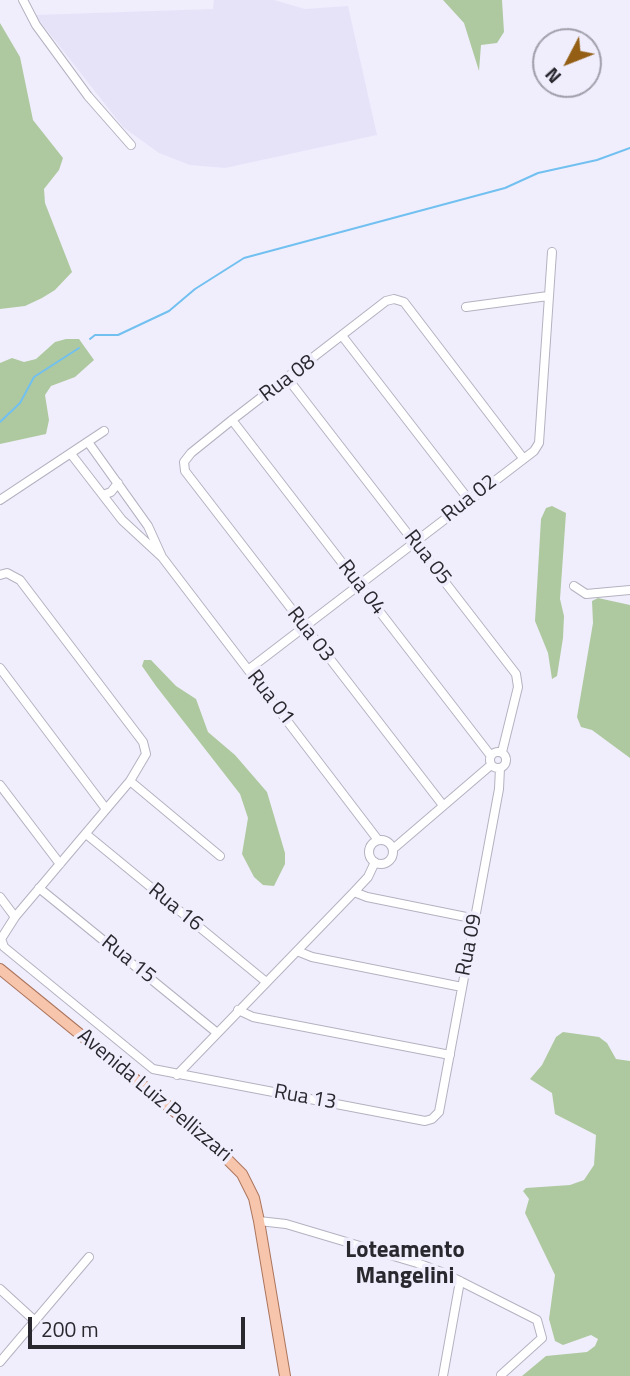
<!DOCTYPE html>
<html>
<head>
<meta charset="utf-8">
<style>
  body { margin:0 }
  #map { position:relative; width:630px; height:1376px; overflow:hidden; background:#f0eefd; font-family:"Titillium Web",sans-serif }
  canvas { display:block }
  .north { position:absolute; left:532px; top:28px; width:70px; height:70px; box-sizing:border-box; background:#f0eefd; border:2px solid #a09faa; border-radius:50%; rotate:228deg; font-size:19px; font-weight:700; line-height:28px; text-align:center; color:#29282e }
  .north::after { content:''; display:block; margin:auto; width:24px; height:32px; background:#945f14; clip-path:polygon(50% 0,100% 100%,50% 72%,0 100%) }
  .scale { position:absolute; left:28px; top:1317px; width:217px; height:32px; box-sizing:border-box; border:4px solid #29282e; border-top:0; padding-left:9px; font-size:21px; line-height:24px; white-space:nowrap; color:#29282e; -webkit-text-stroke:5px #f0eefd; paint-order:stroke }
</style>
</head>
<body>
<div id="map">
<canvas width="630" height="1376"></canvas>
<div class="north">N</div>
<div class="scale">200 m</div>
</div>
<script>
const c = document.querySelector('canvas').getContext('2d');
c.lineJoin = 'round';
function fill(path, color) {
  c.fillStyle = color;
  c.fill(path, 'evenodd');
}
function poly(rows) {
  const path = new Path2D();
  for (const r of rows) {
    if (r.length === 3) {
      path.moveTo(r[0] + r[2], r[1]);
      path.arc(r[0], r[1], r[2], 0, 2 * Math.PI);
      continue;
    }
    path.moveTo(r[0], r[1]);
    for (let i = 2; i < r.length; i += 2) path.lineTo(r[i], r[i + 1]);
  }
  return path;
}
function trace(path, color, width, dash) {
  c.strokeStyle = color;
  c.lineWidth = width;
  c.lineCap = dash ? 'butt' : 'round';
  c.setLineDash(dash || []);
  c.stroke(path);
}
function label(font, color, halo, rows, align = 'center') {
  c.font = font + ' "Titillium Web",sans-serif';
  c.lineWidth = 7;
  c.setLineDash([]);
  c.textBaseline = 'middle';
  c.strokeStyle = halo;
  c.fillStyle = color;
  for (const [text, x, y, turn = 0] of rows) {
    c.save();
    c.translate(x, y);
    c.rotate((+turn || 0) * Math.PI / 180);
    c.textAlign = isNaN(turn) ? turn : align;
    if (halo) c.strokeText(text, 0, 0);
    c.fillText(text, 0, 0);
    c.restore();
  }
}
const built = poly([
  [214,0,274,0,305,9,348,6,377,135,225,168,190,165,159,153,123,127,35,15,213,9]
]);
const green = poly([
  [443,0,502,0,504,32,497,43,481,45,479,71,464,23],
  [0,23,20,57,33,120,63,158,59,170,44,189,45,203,72,272,55,290,42,298,25,306,0,309],
  [66,339,79,339,94,360,75,377,51,386,45,395,49,420,46,434,0,444,0,363,12,358,24,362,36,359,55,342],
  [552,506,566,513,560,599,564,616,563,638,557,676,552,679,548,653,535,621,541,519,546,508],
  [598,598,630,605,630,758,592,730,581,727,577,717,593,623,592,601],
  [144,660,151,660,176,686,196,699,208,732,235,755,267,792,285,853,285,864,274,886,263,885,254,877,242,854,248,818,240,794,156,686,142,666],
  [563,1032,599,1037,607,1043,616,1059,630,1061,630,1376,522,1376,546,1356,587,1352,595,1346,598,1339,591,1335,563,1345,555,1341,549,1319,555,1275,525,1213,529,1199,523,1191,526,1188,570,1185,584,1180,594,1165,596,1135,555,1114,552,1093,530,1079,542,1065,556,1037]
]);
const stream = poly([
  [90,339,95,335,118,335,169,311,195,289,244,258,505,188,538,173,597,160,630,148],
  [0,422,20,403,34,377,79,348]
]);
const minor = poly([
  [23,0,36,25,88,96,131,145],
  [466,307,548,296],
  [343,337,469,500],
  [288,379,516,674,518,687,502,752],
  [232,420,491,756],
  [88,442,148,526,162,557],
  [71,454,122,520,162,557,378,840],
  [103,495,111,492,118,483],
  [0,500,104,431],
  [0,575,7,573,20,580,143,742,146,754,130,781,15,917,1,939,4,947,153,1069,425,1121,432,1119,439,1112,499,789,500,768],
  [574,586,586,594,630,590],
  [0,668,106,809],
  [248,670,534,451,539,443,552,252],
  [498,760,8],
  [130,781,220,856],
  [0,785,60,864],
  [442,804,185,471,184,462,191,453,232,420,386,301,394,299,404,302,523,458],
  [86,834,265,981],
  [381,852,12],
  [393,849,491,765],
  [39,888,216,1032],
  [354,892,367,897,476,919],
  [0,897,15,917],
  [297,951,312,957,462,987],
  [238,1010,253,1017,450,1055],
  [177,1075,354,892,368,877,375,862],
  [259,1221,286,1224,417,1263,444,1273,537,1320,542,1338,501,1375],
  [0,1289,35,1321],
  [0,1362,89,1257],
  [443,1376,460,1281]
]);
const major = poly([
  [0,969,201,1133,242,1174,254,1198,259,1221,285,1376]
]);
const streetNames = [
  ["Rua 08",288,379,-37],
  ["Rua 02",470,499,-38],
  ["Rua 05",427,558,52],
  ["Rua 04",361,588,52],
  ["Rua 03",310,635,52],
  ["Rua 01",270,698,52],
  ["Rua 16",175,908,39],
  ["Rua 09",470,945,-79],
  ["Rua 15",128,960,39],
  ["Avenida Luiz Pellizzari",154,1096,40],
  ["Rua 13",305,1098,10]
];
const neighbourhoodNames = [
  ["Loteamento",405,1251],
  ["Mangelini",405,1277]
];
fill(built, '#e6e3f9');
fill(green, '#aec99f');
trace(stream, '#72c0f0', 2);
trace(minor, '#b4b2c0', 10);
trace(major, '#ab755c', 12);
trace(minor, '#fff', 8);
trace(major, '#f7c5ac', 10);
label('21px', '#29282e', '#f0eefd', streetNames);
label('bold 23px', '#29282e', '#f0eefd', neighbourhoodNames);
</script>
</body>
</html>
